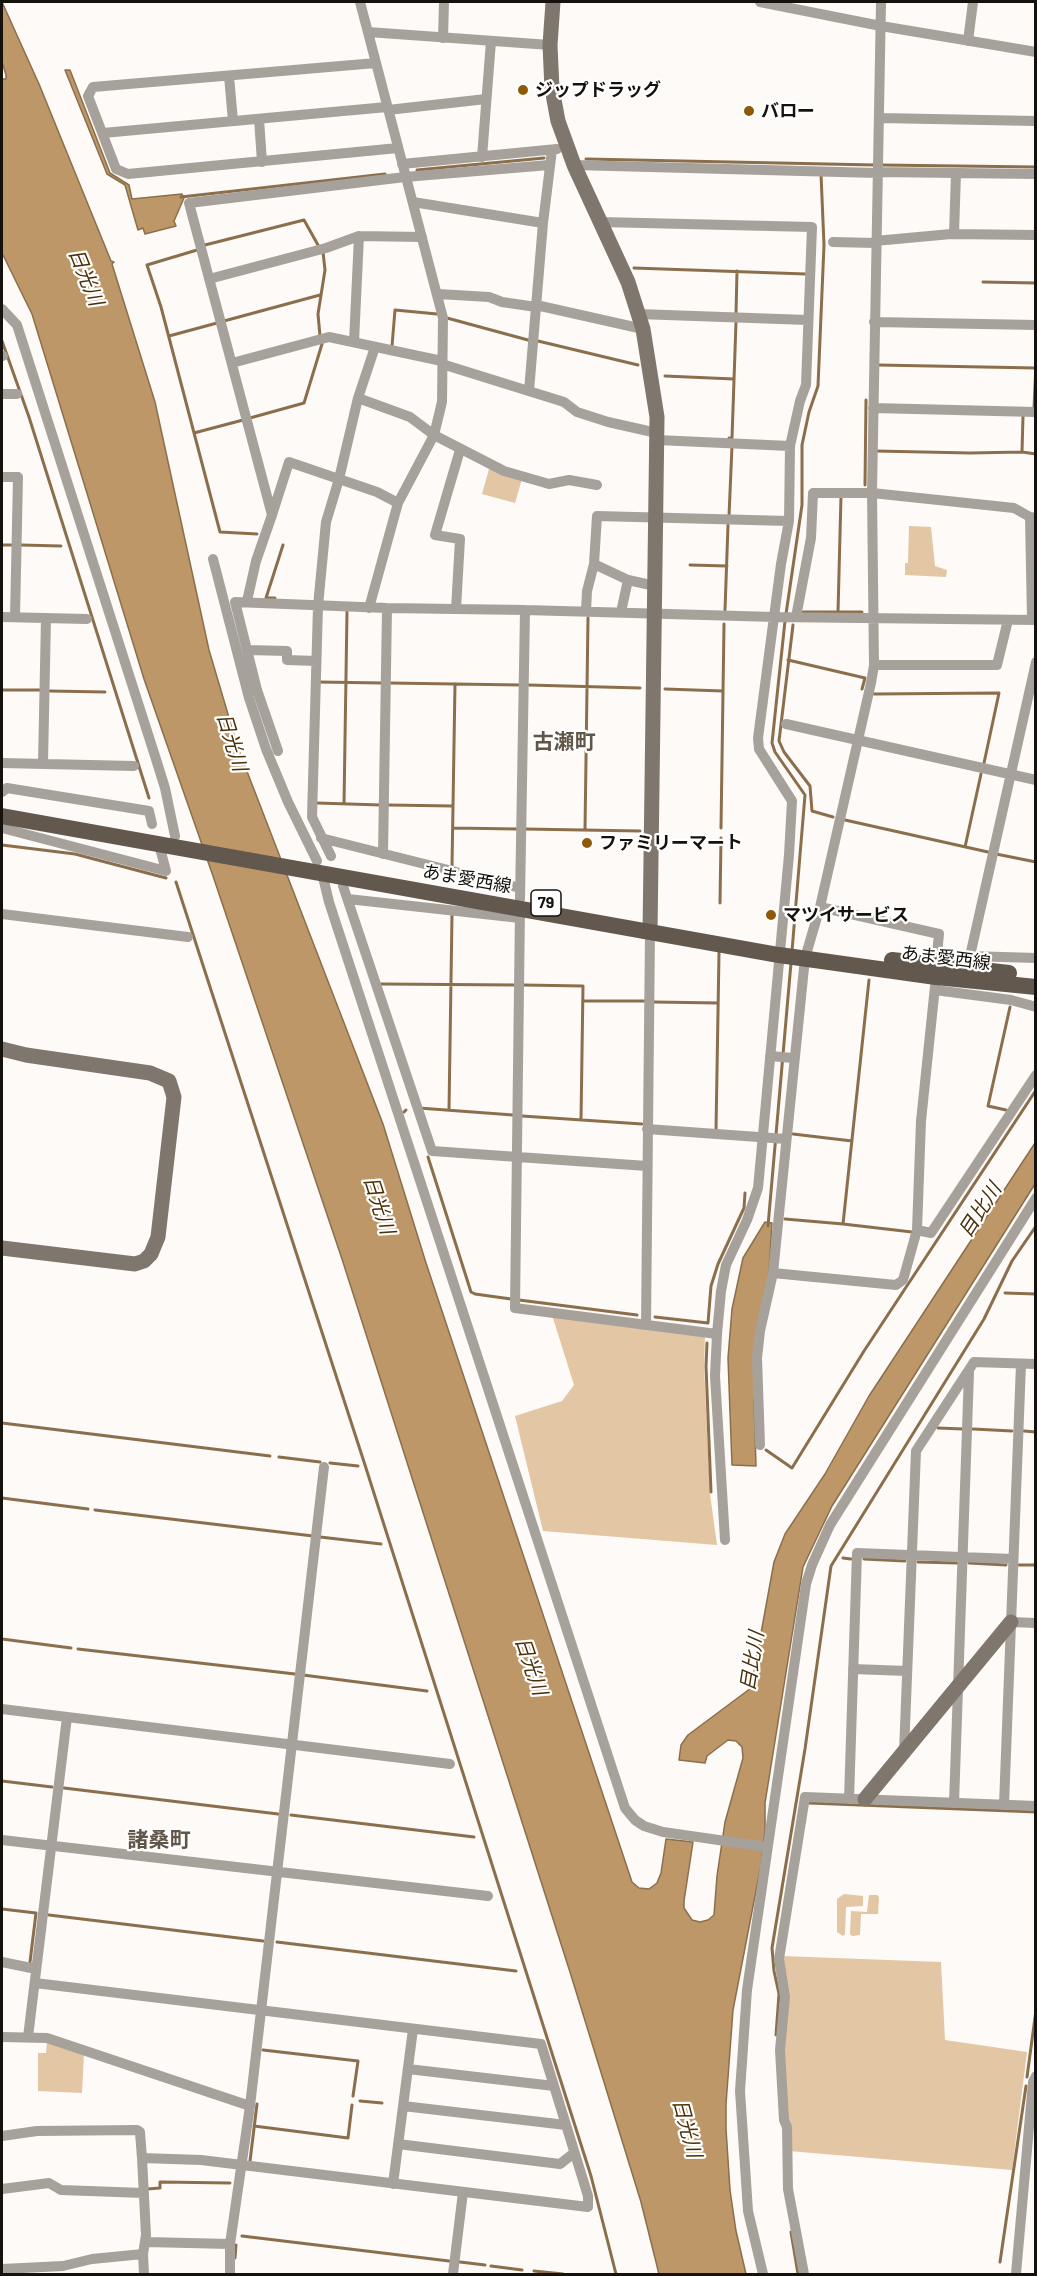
<!DOCTYPE html>
<html>
<head>
<meta charset="utf-8">
<style>
  body { margin:0 }
  #map { position:relative; width:1037px; height:2276px; overflow:hidden; background:#fdfaf7; font-family:Barlow,sans-serif }
  canvas { display:block }
  .frame { position:absolute; inset:0; border:3px solid #15110c; pointer-events:none }
</style>
</head>
<body>
<div id="map">
<canvas width="1037" height="2276"></canvas>
<div class="frame"></div>
</div>
<script>
const c = document.querySelector('canvas').getContext('2d');
c.lineJoin = 'round';
function fill(path, color) {
  c.fillStyle = color;
  c.fill(path, 'evenodd');
}
function poly(rows) {
  const path = new Path2D();
  for (const r of rows) {
    path.moveTo(r[0], r[1]);
    for (let i = 2; i < r.length; i += 2) path.lineTo(r[i], r[i + 1]);
  }
  return path;
}
function trace(path, color, width, dash) {
  c.strokeStyle = color;
  c.lineWidth = width;
  c.lineCap = dash ? 'butt' : 'round';
  c.setLineDash(dash || []);
  c.stroke(path);
}
function label(font, color, halo, rows, align = 'center') {
  c.font = font + ' Barlow,"Noto Sans JP",sans-serif';
  c.lineWidth = 4.5;
  c.setLineDash([]);
  c.textBaseline = 'middle';
  c.strokeStyle = halo;
  c.fillStyle = color;
  for (const [text, x, y, turn = 0] of rows) {
    c.save();
    c.translate(x, y);
    c.rotate((+turn || 0) * Math.PI / 180);
    c.textAlign = isNaN(turn) ? turn : align;
    if (halo) c.strokeText(text, 0, 0);
    c.fillText(text, 0, 0);
    c.restore();
  }
}
const green = poly([
  [492,468,522,479,515,503,482,494,489,469],
  [909,526,931,527,935,566,947,570,946,577,905,575,905,563,908,563],
  [552,1315,705,1337,704,1366,710,1494,717,1545,543,1531,515,1416,562,1401,574,1385],
  [844,1894,863,1896,863,1906,846,1907,845,1934,843,1936,837,1932,837,1899],
  [869,1895,877,1895,879,1897,878,1914,861,1914,860,1935,852,1936,850,1934,851,1911,867,1912],
  [782,1956,941,1962,945,2040,1027,2052,1012,2170,789,2151,786,2118],
  [47,2041,84,2053,82,2093,38,2091,38,2053,46,2053]
]);
const water = poly([
  [2,2,39,84,111,261,114,262,112,264,155,402,209,650,238,748,383,1124,426,1263,632,1882,639,1888,649,1889,657,1883,661,1873,666,1839,693,1842,684,1901,684,1908,692,1920,700,1922,708,1920,714,1915,717,1876,725,1822,743,1758,742,1747,736,1741,728,1740,707,1756,705,1763,679,1760,681,1745,688,1735,751,1688,774,1562,785,1534,825,1474,869,1396,1035,1143,1035,1184,832,1506,803,1567,765,1803,765,1831,761,1865,733,2010,726,2104,726,2129,730,2190,736,2231,746,2274,659,2274,641,2202,570,1972,342,1259,213,876,144,679,32,314,2,253,2,79,6,79,6,75,2,62,2,2],
  [65,70,70,70,110,173,129,185,132,199,182,194,184,198,174,221,176,226,145,234,143,228,138,230,125,185,107,174,65,70],
  [765,1222,772,1223,769,1271,754,1400,756,1466,732,1465,728,1358,732,1309,743,1258,765,1222]
]);
const stream = poly([
  [586,159,875,165],
  [881,165,1036,167],
  [417,170,544,158],
  [181,197,385,174],
  [205,245,304,220,318,245],
  [197,250,147,265,161,307,220,532,257,534],
  [634,268,806,274],
  [983,282,1036,283],
  [736,314,737,271],
  [447,318,528,340],
  [224,321,320,295],
  [169,336,217,323],
  [320,336,318,314,325,270,323,252],
  [2,341,29,417,149,798],
  [538,341,638,365],
  [392,346,395,310,437,314],
  [878,365,1036,368],
  [665,376,734,379],
  [1034,408,1036,363],
  [250,418,304,403,322,344],
  [194,433,243,420],
  [729,438,732,438,736,322],
  [876,451,970,453,1022,452,1023,416],
  [1022,452,1036,454],
  [865,485,866,400],
  [729,516,732,446],
  [2,545,11,545],
  [21,545,61,546],
  [690,565,727,566],
  [275,598,266,598,283,545],
  [725,610,728,525],
  [803,612,862,612],
  [838,612,841,496,843,496],
  [786,614,802,505,802,445,809,412,818,386,824,245,821,174],
  [785,621,772,743,775,752,805,795,792,951],
  [793,625,779,741,784,752,810,786,812,811,833,817],
  [788,660,865,678,862,689],
  [318,682,382,683],
  [389,683,520,685],
  [528,685,640,688],
  [665,689,723,691],
  [2,690,41,690],
  [50,691,105,692],
  [874,694,999,693,984,763],
  [317,803,381,805],
  [344,804,347,612],
  [388,805,453,806],
  [845,820,988,852],
  [453,828,517,829],
  [721,828,724,624],
  [525,829,640,831],
  [585,830,588,618],
  [2,845,75,854,166,878],
  [965,847,981,774],
  [996,854,1036,862],
  [452,867,455,684],
  [176,882,365,1465,591,2176,616,2274],
  [720,903,721,838],
  [869,980,843,1224,912,1232],
  [381,984,516,985],
  [523,985,583,986,581,1120],
  [583,1001,644,1001],
  [654,1002,718,1003],
  [419,1108,513,1115],
  [449,1110,452,915],
  [1006,1110,988,1106,1010,1007],
  [404,1112,406,1110],
  [522,1116,642,1124],
  [716,1130,719,953],
  [793,1134,852,1141],
  [428,1157,471,1292,475,1294,511,1299],
  [785,1219,843,1224],
  [768,1226,791,963],
  [1005,1293,1036,1294],
  [519,1300,637,1315],
  [655,1317,708,1323,711,1286,718,1264,744,1208,745,1193],
  [707,1343,706,1366,711,1492],
  [2,1423,270,1456],
  [938,1428,963,1429],
  [973,1429,1012,1431],
  [1024,1431,1036,1432],
  [766,1450,792,1468,864,1351,1036,1090],
  [279,1457,320,1462],
  [330,1463,358,1466],
  [2,1498,88,1509],
  [95,1510,313,1536],
  [320,1537,381,1544],
  [843,1558,851,1559],
  [864,1559,905,1561],
  [918,1562,957,1563],
  [969,1563,1006,1565],
  [1019,1565,1036,1565],
  [2,1639,71,1648],
  [78,1649,295,1674],
  [303,1675,427,1691],
  [2,1781,52,1787],
  [64,1788,278,1814],
  [809,1803,1036,1812],
  [291,1815,474,1837],
  [2,1909,36,1913,30,1962],
  [49,1915,263,1941],
  [277,1942,516,1971],
  [776,2035,779,1994,774,1971,772,1948,805,1749,831,1566,984,1319,1012,1261,1036,1226],
  [263,2050,358,2061,353,2096],
  [1027,2077,1036,2010],
  [360,2101,382,2103],
  [254,2126,348,2138,352,2105],
  [250,2161,257,2104],
  [147,2189,160,2188,160,2182,230,2183],
  [791,2232,798,2274],
  [242,2236,449,2261],
  [235,2258,236,2245],
  [460,2262,485,2265],
  [1000,2262,1026,2086],
  [491,2266,522,2270],
  [534,2271,563,2274]
]);
const street = poly([
  [360,2,443,318,442,402,434,435,398,503,369,608],
  [760,2,881,26,1036,52],
  [368,32,550,45],
  [443,38,444,2],
  [968,41,973,2],
  [376,63,93,87,88,96,116,169,128,174,398,148],
  [229,76,233,121],
  [388,110,486,99],
  [879,118,1036,121],
  [259,119,262,162],
  [103,133,387,107],
  [482,157,491,41],
  [402,164,557,149],
  [574,165,878,173],
  [878,172,1036,174],
  [413,202,543,223],
  [601,222,812,227,806,385,800,401,790,446,789,521,781,564,758,738,759,749,792,801,789,855,758,1188,747,1220,726,1265,721,1291,717,1334,715,1376,725,1540],
  [954,234,956,173],
  [875,241,951,234,1036,235],
  [833,242,875,243],
  [209,279,326,248,359,236,422,237],
  [438,294,489,297,502,302,536,307],
  [536,305,643,329],
  [2,309,17,325,155,756,165,788,175,836],
  [638,314,808,320],
  [874,322,1036,325],
  [354,342,359,236],
  [2,356,3,356],
  [232,363,329,337,442,361],
  [442,364,564,402,577,412,608,422,657,433],
  [529,391,543,223,552,150],
  [2,394,17,394],
  [358,398,410,417,434,435,504,471,549,484,569,480,597,485],
  [873,408,1036,412],
  [657,440,790,446],
  [2,477,18,477,15,617],
  [272,515,289,462,377,492,398,503],
  [1030,517,1032,619],
  [213,559,249,698,266,749,288,802,317,861],
  [594,564,628,580,655,586],
  [247,601,256,561,272,515,189,203,405,177,549,165],
  [456,609,460,539,435,535,460,450],
  [586,611,587,591,594,564,597,516,789,521],
  [621,612,628,580],
  [2,617,87,619],
  [796,617,811,538,813,493,872,493,1014,508,1030,517,1036,518],
  [247,650,287,651,287,660,316,661],
  [874,665,997,665,1008,620],
  [786,724,1036,780],
  [278,751,257,690,235,602,387,608,525,610,775,617,1036,620],
  [2,763,134,766],
  [43,763,46,618],
  [2,792,7,788,149,811,152,824],
  [2,828,166,871,161,852],
  [321,838,520,888],
  [383,854,387,608],
  [331,856,312,817,318,606,326,522,339,479,358,398,375,347],
  [322,873,329,902,625,1808,635,1820,644,1826,663,1832,767,1847],
  [343,886,432,1151,647,1166],
  [348,899,520,918],
  [520,899,525,610],
  [820,907,939,934,937,954],
  [520,909,515,1308,717,1334],
  [2,914,188,937],
  [970,956,1036,958],
  [937,965,937,954,970,956,1036,662],
  [935,990,1011,1000,1036,1007],
  [770,1056,793,1058],
  [647,1129,786,1139],
  [917,1230,931,1233,1036,1075],
  [773,1273,896,1285,903,1280,917,1230,921,1121,936,977],
  [646,1324,650,932],
  [760,1445,757,1358,760,1331,773,1273,805,958,820,907,871,683,874,665,872,493,881,2],
  [1011,1622,1036,1623],
  [853,1669,907,1671],
  [2,1709,450,1764],
  [904,1752,916,1451,974,1362,1036,1364],
  [849,1799,857,1553,1013,1559],
  [954,1803,969,1372],
  [1004,1805,1021,1364],
  [2,1840,488,1896],
  [2,1962,36,1969],
  [35,1983,541,2044,588,2196,588,2207,201,2160,142,2158,146,2235,143,2254,144,2274],
  [2,2037,47,2038,250,2106],
  [28,2037,67,1717],
  [408,2069,554,2086],
  [403,2106,566,2125],
  [2,2136,37,2131,137,2130,140,2132,142,2158],
  [398,2144,560,2164,574,2153],
  [393,2184,413,2029],
  [2,2189,49,2183,61,2190,144,2193],
  [146,2242,230,2244],
  [2,2269,63,2266,92,2259,143,2254],
  [230,2274,230,2244,250,2106,324,1467],
  [453,2274,463,2192],
  [763,2274,748,2211,740,2091,747,1990,806,1584,812,1565,830,1525,1036,1198],
  [804,2274,788,2189,787,2127,784,2120,780,2050,785,1997,779,1959,805,1797,1036,1806],
  [1016,2274,1033,2082,1036,2076]
]);
const secondary = poly([
  [553,2,550,45,552,89,558,121,574,165,628,282,643,329,657,417,650,932],
  [2,1049,26,1055,150,1073,169,1081,174,1097,158,1237,151,1254,144,1261,135,1264,2,1248],
  [865,1799,1011,1622]
]);
const primary = poly([
  [2,816,779,955,936,977,1036,987],
  [892,960,1009,973]
]);
const markers = [
  [523,90,6,"#8d5b07"],
  [749,111,6,"#8d5b07"],
  [587,843,6,"#8d5b07"],
  [771,915,6,"#8d5b07"]
];
const shields = [
  [546,903,30]
];
const shieldNames = [
  ["79",546,903]
];
const poiNames = [
  ["ジップドラッグ",535,90],
  ["バロー",761,111],
  ["ファミリーマート",599,843],
  ["マツイサービス",783,915]
];
const streetNames = [
  ["あま愛西線",467,879,10],
  ["あま愛西線",946,958,7]
];
const waterNames = [
  ["日光川",86,277,68],
  ["日光川",232,742,73],
  ["日光川",379,1205,72],
  ["目比川",980,1210,-57],
  ["目比川",752,1661,-81],
  ["日光川",531,1666,71],
  ["日光川",687,2128,75]
];
const quarterNames = [
  ["古瀬町",564,742],
  ["諸桑町",159,1840]
];
fill(green, '#e3c6a4');
fill(water, '#be9768');
trace(water, '#8b6f4c', 1.5);
trace(stream, '#8b6f4c', 3);
trace(street, '#a7a19b', 10);
trace(secondary, '#7f766d', 15);
trace(primary, '#62584d', 16);
for (const [x, y, r, color] of markers) {
  const dot = new Path2D();
  dot.arc(x, y, r, 0, 2 * Math.PI);
  c.fillStyle = color;
  c.fill(dot);
  trace(dot, '#fff', 2);
}
for (const [x, y, w] of shields) {
  const box = new Path2D();
  box.roundRect(x - w / 2, y - 13, w, 26, 4.5);
  c.fillStyle = '#fff';
  c.fill(box);
  trace(box, '#15110c', 1.5);
}
label('bold 16px', '#15110c', null, shieldNames);
label('bold 18px', '#15110c', '#fff', poiNames, 'left');
label('18px', '#15110c', '#fff', streetNames);
label('italic 20px', '#4a2f07', '#fff', waterNames);
label('bold 21px', '#615548', '#fff', quarterNames);
</script>
</body>
</html>
